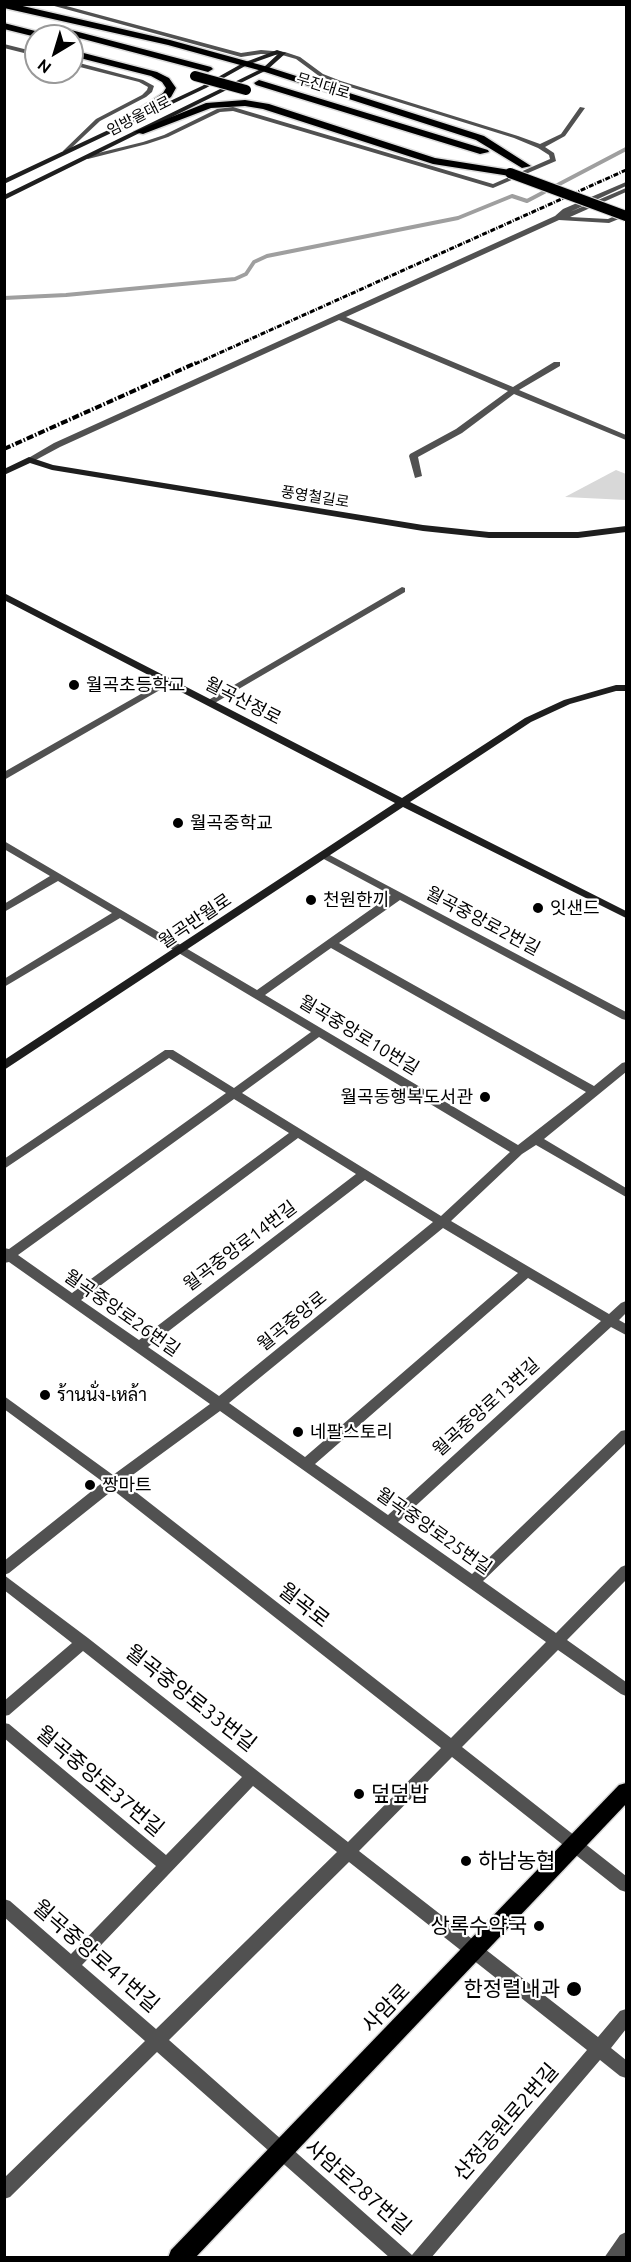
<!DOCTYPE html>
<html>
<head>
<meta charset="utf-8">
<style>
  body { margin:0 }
  #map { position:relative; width:631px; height:2262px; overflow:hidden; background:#fff; font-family:Ubuntu,sans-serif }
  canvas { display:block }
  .frame { position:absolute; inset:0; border:6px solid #000; pointer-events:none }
  .north { position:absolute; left:24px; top:24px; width:60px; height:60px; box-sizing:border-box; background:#fff; border:2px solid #999; border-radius:50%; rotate:218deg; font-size:16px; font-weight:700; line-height:24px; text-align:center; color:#000 }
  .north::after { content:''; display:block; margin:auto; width:21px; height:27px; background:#000; clip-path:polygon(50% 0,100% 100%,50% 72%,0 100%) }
</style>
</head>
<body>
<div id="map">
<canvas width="631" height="2262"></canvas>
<div class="frame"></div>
<div class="north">N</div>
</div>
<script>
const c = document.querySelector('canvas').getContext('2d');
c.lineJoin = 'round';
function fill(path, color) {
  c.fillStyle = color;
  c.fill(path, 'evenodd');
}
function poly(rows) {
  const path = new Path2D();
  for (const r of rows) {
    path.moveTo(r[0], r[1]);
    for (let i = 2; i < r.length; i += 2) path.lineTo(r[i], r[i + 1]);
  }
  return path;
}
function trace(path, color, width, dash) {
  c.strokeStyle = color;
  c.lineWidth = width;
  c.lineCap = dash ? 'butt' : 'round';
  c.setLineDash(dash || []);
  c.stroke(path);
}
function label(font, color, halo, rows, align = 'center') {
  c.font = font + ' Ubuntu,"Noto Sans KR",Sarabun,sans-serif';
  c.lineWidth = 4.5;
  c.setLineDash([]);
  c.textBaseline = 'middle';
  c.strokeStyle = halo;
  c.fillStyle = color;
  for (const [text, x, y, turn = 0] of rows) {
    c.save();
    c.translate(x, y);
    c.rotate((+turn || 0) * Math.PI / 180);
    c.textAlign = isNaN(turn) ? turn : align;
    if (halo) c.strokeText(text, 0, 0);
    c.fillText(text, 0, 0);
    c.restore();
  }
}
const green = poly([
  [616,470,626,474,626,500,565,497]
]);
const stream = poly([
  [4,298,66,295,235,279,246,274,254,262,267,256,458,218,512,196,527,201,626,149]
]);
const street = poly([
  [47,4,59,4,241,53,261,50,285,52,300,57,323,74,341,81,518,136,540,144,561,134,580,107,585,108,565,136,545,147,554,153,556,161,493,188,233,111,220,112,168,137,147,144,88,159,86,158,86,156,143,142,164,135,217,109,233,107,493,184,550,159,549,155,538,148,514,138,337,83,319,76,296,59,282,55,261,54,241,57,47,4],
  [4,44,36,52,36,56,4,48,4,44],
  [72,61,143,80,154,86,152,92,146,97,100,121,66,153,63,151,64,150,96,119,142,95,147,90,148,87,139,82,72,65,72,61],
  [626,182,626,186,570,212,626,188,626,192,570,217,608,219,626,211,626,216,609,223,559,220,346,317,513,387,554,362,560,362,560,366,519,390,626,435,626,440,514,394,462,433,418,457,422,476,415,478,409,456,410,454,456,429,508,391,339,320,60,447,32,462,25,460,54,443,555,216,563,209,626,182],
  [402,587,405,588,405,592,213,704,210,705,205,702,402,587],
  [169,678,174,681,172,683,4,780,4,772,169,678],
  [4,841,257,990,391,895,320,857,319,855,320,853,324,852,626,1012,626,1020,622,1019,400,900,339,943,594,1086,622,1063,626,1062,626,1072,544,1139,626,1188,626,1197,536,1145,522,1154,451,1221,609,1314,621,1303,626,1301,626,1313,619,1320,626,1324,626,1335,611,1327,398,1522,472,1574,621,1431,626,1430,626,1443,483,1581,556,1633,621,1567,626,1565,626,1580,567,1640,626,1682,626,1696,621,1694,558,1650,462,1747,626,1876,626,1892,620,1890,452,1757,359,1851,598,2037,620,2011,626,2009,626,2029,611,2048,626,2060,626,2078,620,2076,600,2060,431,2258,390,2258,157,2052,10,2197,4,2199,4,2178,145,2041,4,1917,4,1899,10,1901,71,1954,156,1866,4,1738,4,1723,9,1724,166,1855,242,1777,83,1651,9,1715,4,1716,4,1701,72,1643,4,1590,4,1575,88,1638,348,1842,441,1748,113,1490,9,1573,4,1575,4,1561,103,1482,4,1409,4,1396,113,1475,210,1404,9,1262,4,1263,4,1248,9,1249,226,1093,169,1058,4,1169,4,1159,165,1050,173,1050,234,1088,311,1032,120,918,4,987,4,979,112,913,58,881,4,912,4,904,50,876,4,849,4,841],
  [331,948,586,1092,518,1145,265,995,331,948],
  [319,1037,510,1152,441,1216,242,1093,319,1037],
  [234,1099,289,1133,72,1293,18,1255,234,1099],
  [298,1138,356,1174,139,1340,81,1300,298,1138],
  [365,1180,433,1222,219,1396,148,1347,365,1180],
  [443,1228,518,1273,305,1457,229,1403,443,1228],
  [528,1278,601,1321,388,1515,315,1464,528,1278],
  [220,1411,546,1642,451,1738,123,1482,220,1411],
  [253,1786,337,1852,156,2029,82,1965,253,1786],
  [349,1862,587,2050,412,2255,169,2040,349,1862],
  [626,2232,626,2255,624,2258,604,2258,620,2235,626,2232]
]);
const secondary = poly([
  [277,50,286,53,267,70,4,200,4,195,263,68,278,54,247,65,206,88,4,184,4,179,202,86,243,63,277,50],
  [29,457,53,465,423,525,489,532,578,532,626,526,626,532,578,538,489,538,423,531,52,470,30,463,4,475,4,469,29,457],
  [4,593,402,798,525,718,564,700,616,685,626,685,626,691,616,691,570,704,531,722,410,802,626,911,626,918,403,807,4,1070,4,1060,395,803,4,600,4,593]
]);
const primary = poly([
  [626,1783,626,1804,195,2258,168,2258,171,2250,619,1785,626,1783]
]);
const highway = poly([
  [4,4,14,4,170,40,268,67,484,136,531,166,522,168,476,140,262,71,168,45,4,8,4,4],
  [4,23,47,34,49,36,36,37,4,29,4,23],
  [56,26,211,67,213,69,208,72,53,31,51,29,56,26],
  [72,50,157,72,169,78,176,88,171,97,121,130,113,130,113,126,163,93,166,88,162,82,151,76,72,56,72,50],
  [259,80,488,150,489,152,480,154,256,85,254,83,259,80],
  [245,100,269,104,435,158,510,170,515,173,510,176,433,164,263,109,245,106,211,108,143,134,134,132,206,103,245,100]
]);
const railFar1 = poly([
  [195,364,626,170]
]);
const rail = poly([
  [4,449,198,362]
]);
const highwayBridge = poly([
  [195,76,246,90],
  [510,173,626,216]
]);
const markers = [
  [74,685,6,"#000"],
  [178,823,6,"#000"],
  [311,900,6,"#000"],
  [538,908,6,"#000"],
  [485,1097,6,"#000"],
  [45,1395,6,"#000"],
  [298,1432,6,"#000"],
  [90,1485,6,"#000"],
  [359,1794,6,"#000"],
  [466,1861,6,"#000"],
  [539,1926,6,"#000"],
  [574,1989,8,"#000"]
];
const farStreetnames = [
  ["무진대로",323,86,17],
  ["임방울대로",139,116,-27],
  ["풍영철길로",315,497,9]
];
const poiNames = [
  ["월곡초등학교",86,685],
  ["월곡중학교",190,823],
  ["천원한끼",323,900],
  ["잇샌드",550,908],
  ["월곡동행복도서관",473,1097,"right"],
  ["ร้านนั่ง-เหล้า",57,1395],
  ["네팔스토리",310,1432],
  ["짱마트",102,1485]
];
const streetNames = [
  ["월곡산정로",243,701,27],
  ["월곡반월로",195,921,-34],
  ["월곡중앙로2번길",483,921,28],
  ["월곡중앙로10번길",359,1035,31],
  ["월곡중앙로14번길",240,1246,-37],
  ["월곡중앙로26번길",122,1313,35],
  ["월곡중앙로",292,1321,-39],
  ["월곡중앙로13번길",486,1407,-42],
  ["월곡중앙로25번길",434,1531,35]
];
const nearStreetnames = [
  ["월곡로",304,1605,38],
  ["월곡중앙로33번길",191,1698,38],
  ["월곡중앙로37번길",100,1781,40],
  ["월곡중앙로41번길",96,1956,41],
  ["사암로",386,2008,-46],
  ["산정공원로2번길",506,2122,-49],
  ["사암로287번길",358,2187,41]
];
const nearPoinames = [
  ["덮덮밥",371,1794],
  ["하남농협",478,1861],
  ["상록수약국",527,1926,"right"],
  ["한정렬내과",560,1989,"right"]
];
fill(green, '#d8d8d8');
trace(stream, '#9f9f9f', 4);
trace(primary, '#dbdbdb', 3);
trace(highway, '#dbdbdb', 3);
fill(street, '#515151');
fill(secondary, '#1e1e1e');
fill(primary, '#000');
fill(highway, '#000');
trace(railFar1, '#000', 3, [5, 1.5, 1, 1.5]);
trace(rail, '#000', 4, [7, 2, 1.5, 2]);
trace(highwayBridge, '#dbdbdb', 12, []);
trace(highwayBridge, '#000', 10);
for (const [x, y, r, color] of markers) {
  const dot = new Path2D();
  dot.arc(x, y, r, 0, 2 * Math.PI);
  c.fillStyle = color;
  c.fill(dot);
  trace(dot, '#fff', 2);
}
label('15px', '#000', '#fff', farStreetnames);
label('18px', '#000', '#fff', poiNames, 'left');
label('18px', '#000', '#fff', streetNames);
label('21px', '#000', '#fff', nearStreetnames);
label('21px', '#000', '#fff', nearPoinames, 'left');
</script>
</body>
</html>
